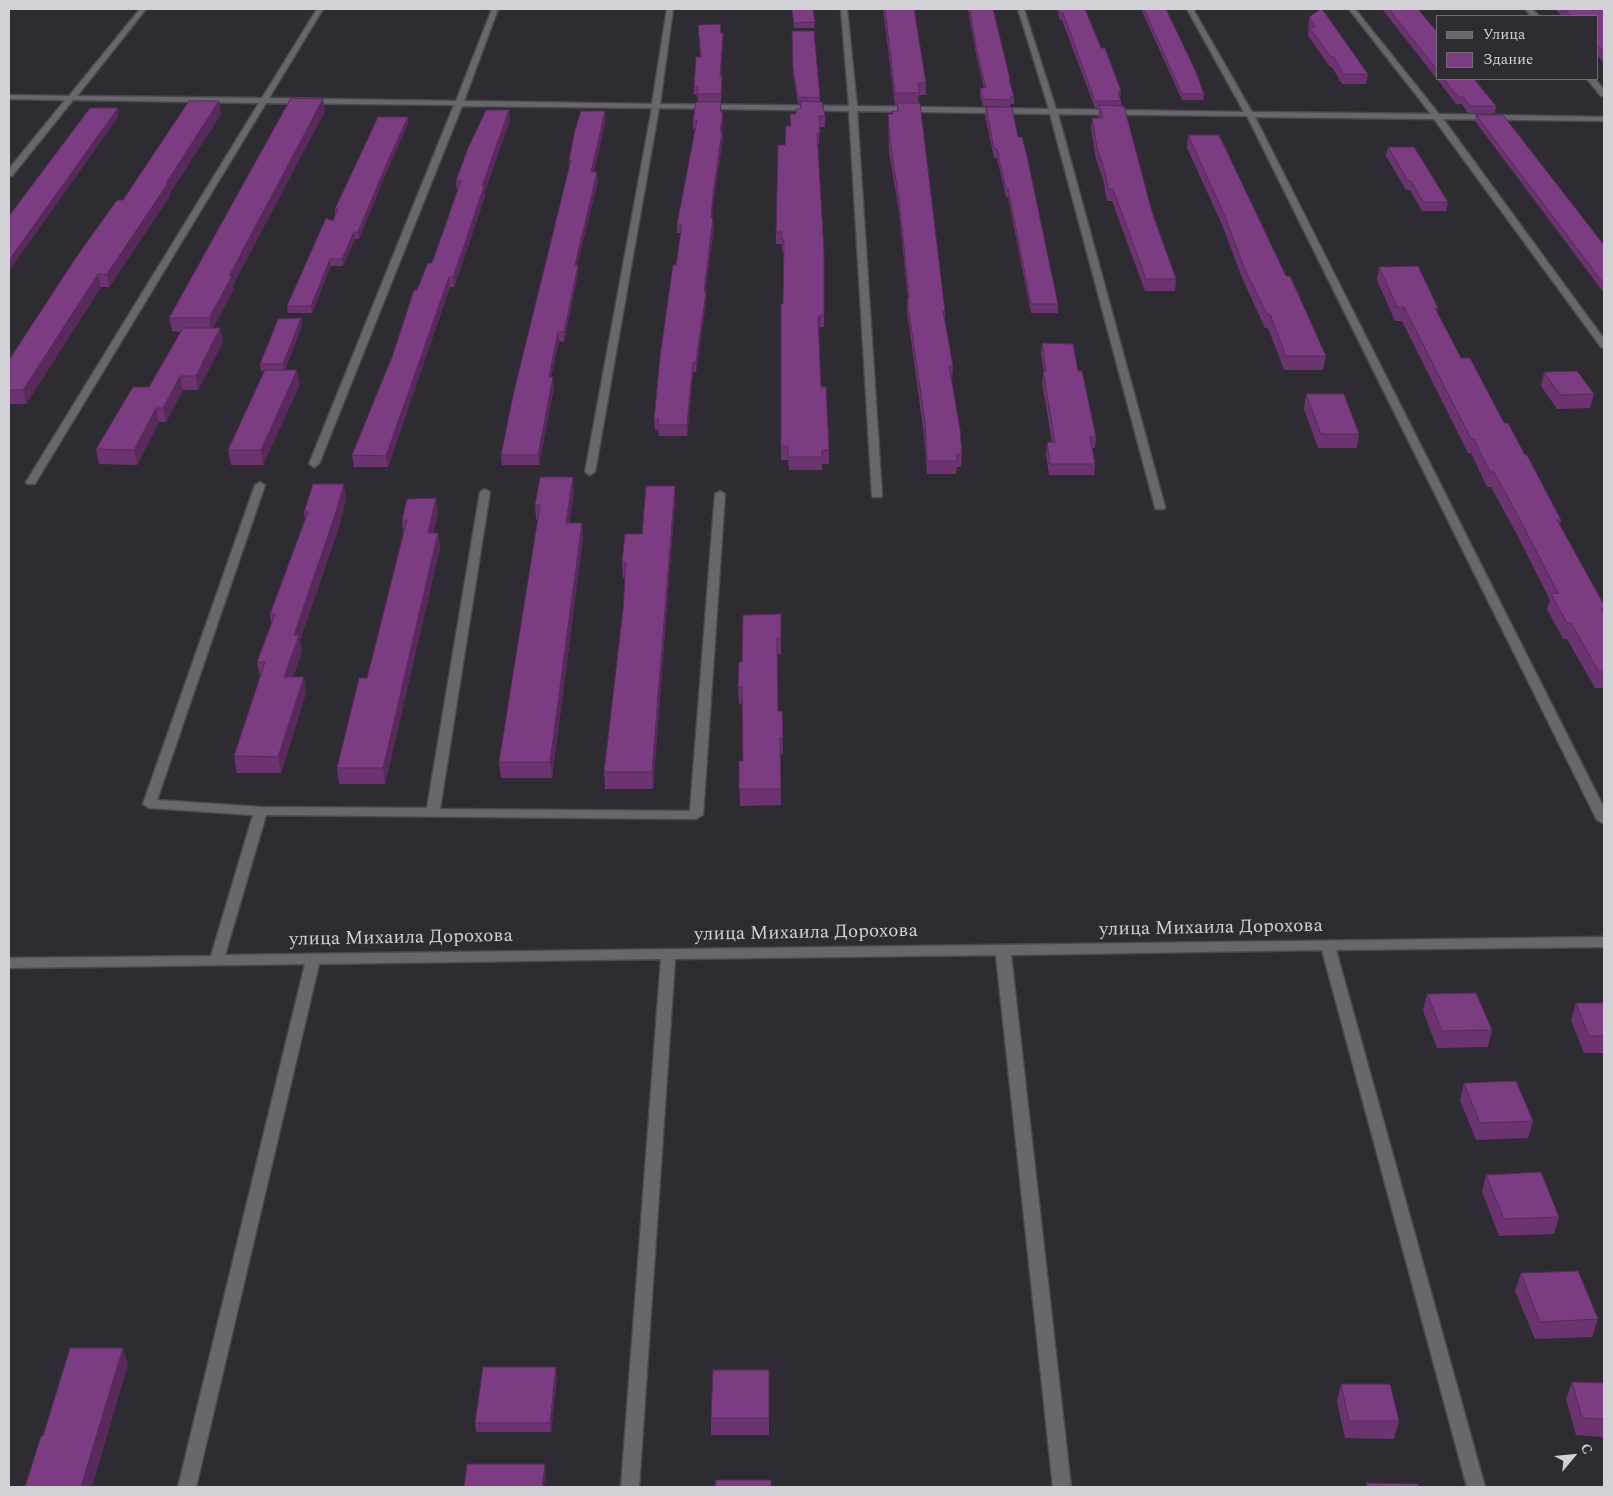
<!DOCTYPE html>
<html>
<head>
<meta charset="utf-8">
<style>
  body { margin:0 }
  #map { position:relative; width:1613px; height:1496px; overflow:hidden; background:#2e2c32; font-family:Spectral,serif }
  canvas { display:block }
  .frame { position:absolute; inset:0; border:10px solid #d2d1d5; pointer-events:none }
  .legend { position:absolute; left:1436px; top:15px; width:162px; height:65px; box-sizing:border-box; background:#2e2c32; border:1px solid #706e73; margin:0; padding:6px 9px; list-style:none; font-size:15px; color:#d2d1d5 }
  .legend li { display:flex; align-items:center; gap:10px; height:25px }
  .legend b { width:25px; border:1px solid #706e73 }
  .north { position:absolute; left:1548px; top:1431px; width:50px; height:50px; -webkit-text-stroke:4px #2e2c32; paint-order:stroke; rotate:62deg; font-size:14px; font-weight:700; line-height:20px; text-align:center; color:#d2d1d5 }
  .north::after { content:''; display:block; margin:auto; width:18px; height:22px; background:#d2d1d5; clip-path:polygon(50% 0,100% 100%,50% 72%,0 100%) }
</style>
</head>
<body>
<div id="map">
<canvas width="1613" height="1496"></canvas>
<div class="frame"></div>
<ul class="legend">
<li><b style="height:6px;background:#69676e"></b>Улица</li>
<li><b style="height:14px;background:#7c3c82"></b>Здание</li>
</ul>
<div class="north">С</div>
</div>
<script>
const c = document.querySelector('canvas').getContext('2d');
c.lineJoin = 'round';
function poly(rows) {
  const path = new Path2D();
  for (const r of rows) {
    path.moveTo(r[0], r[1]);
    for (let i = 2; i < r.length; i += 2) path.lineTo(r[i], r[i + 1]);
  }
  return path;
}
function trace(path, color, width, dash) {
  c.strokeStyle = color;
  c.lineWidth = width;
  c.lineCap = dash ? 'butt' : 'round';
  c.setLineDash(dash || []);
  c.stroke(path);
}
function fill(path, color) {
  c.fillStyle = color;
  c.fill(path, 'evenodd');
}
function label(font, color, halo, rows, align = 'center') {
  c.font = font + ' Spectral,serif';
  c.lineWidth = 4.5;
  c.setLineDash([]);
  c.textBaseline = 'middle';
  c.strokeStyle = halo;
  c.fillStyle = color;
  for (const [text, x, y, turn = 0] of rows) {
    c.save();
    c.translate(x, y);
    c.rotate((+turn || 0) * Math.PI / 180);
    c.textAlign = isNaN(turn) ? turn : align;
    if (halo) c.strokeText(text, 0, 0);
    c.fillText(text, 0, 0);
    c.restore();
  }
}
const minor = poly([
  [140,9,146,9,77,96,262,98,317,9,323,9,269,98,456,101,492,9,498,9,464,101,652,104,667,9,673,9,660,104,849,106,841,9,847,9,857,106,1049,109,1018,9,1024,9,1056,109,1244,112,1187,9,1193,9,1252,112,1431,114,1349,9,1355,9,1439,114,1604,117,1604,121,1443,119,1604,339,1604,348,1601,347,1434,119,1255,117,1604,808,1604,824,1597,820,1247,116,1058,114,1165,507,1164,509,1156,509,1155,507,1050,114,857,111,882,495,881,497,873,497,872,495,849,111,659,108,595,472,590,475,585,472,652,108,462,106,319,464,314,467,309,464,454,105,266,103,36,482,35,484,27,484,26,482,259,103,73,100,12,176,9,176,9,169,65,100,9,99,9,95,69,96,140,9],
  [1525,9,1532,9,1539,16,1531,16,1525,9],
  [1587,79,1595,79,1604,90,1604,96,1601,96,1587,79],
  [260,482,265,485,157,800,261,807,427,808,480,492,485,489,490,492,440,809,690,811,715,494,720,491,725,494,703,815,696,819,266,815,225,955,1604,937,1604,947,1336,950,1485,1487,1467,1487,1322,950,1011,955,1071,1487,1053,1487,996,955,675,959,639,1487,621,1487,661,959,319,964,196,1487,178,1487,305,964,9,968,9,958,211,956,253,815,149,808,143,804,255,485,260,482]
]);
const wall = poly([
  [792,9,813,9,815,28,794,28],
  [883,9,914,9,926,83,926,95,919,95,918,103,945,311,945,322,953,366,952,379,962,454,961,467,957,467,956,474,927,474,924,435,907,311,907,299,908,299,899,212,889,151,888,114,892,114,892,111,897,111,897,105,895,105],
  [968,9,993,9,1010,79,1010,84,1014,97,1014,104,1010,104,1010,107,983,106,980,95,980,88,984,88,976,54],
  [1057,9,1085,9,1101,48,1121,91,1120,98,1121,101,1121,106,1152,212,1176,279,1175,291,1145,291,1112,201,1107,201,1103,179,1096,159,1091,129,1092,118,1098,118,1099,108,1095,108,1062,20,1060,20],
  [1141,9,1166,9,1204,94,1203,100,1182,100],
  [1382,9,1418,9,1437,32,1437,79],
  [1555,9,1604,9,1604,63,1597,55,1597,16,1562,16],
  [1309,17,1368,74,1366,84,1342,84,1332,67,1330,67,1308,36],
  [698,25,723,33,723,41,721,76,722,76,722,85,721,103,721,112,723,121,722,131,723,140,713,204,712,218,714,227,705,292,706,292,706,302,696,372,693,372,687,436,659,436,658,430,655,430,654,420,681,233,677,233,677,224,695,129,693,129,693,120,698,102,697,95,694,95,694,87,700,57],
  [792,31,820,98,820,102,825,116,825,127,819,127,819,144,818,144,824,315,824,327,820,327,819,330,821,387,829,450,829,464,822,464,822,470,789,470,788,460,781,460,781,304,783,304,784,252,782,252,782,244,776,244,776,232,785,145,790,126,790,114,796,114,796,109,800,109,800,104,798,104,793,75],
  [1437,79,1474,79,1496,106,1495,113,1468,113,1462,104,1456,104],
  [986,107,1018,137,1058,304,1058,313,1031,313,1008,197,1006,197,997,158,994,158,985,115],
  [325,111,233,285,234,289,213,328,220,328,223,342,198,390,183,390,166,422,159,422,137,465,99,464,96,449,149,387,181,332,172,331,169,318],
  [221,114,170,193,170,196,109,287,101,287,26,404,9,404,9,360,123,200],
  [1476,115,1604,245,1604,293,1475,121],
  [408,117,408,123,387,171,359,239,355,239,343,266,331,266,312,313,288,313,287,306,333,221,335,214,335,209],
  [606,119,594,172,598,181,577,265,578,274,564,342,559,341,551,377,554,387,539,465,502,465,501,455,569,167,569,160],
  [510,120,485,191,485,196,465,256,454,287,450,287,388,467,354,467,352,455,392,357,417,290,432,263,457,191,456,181],
  [1188,135,1286,276,1326,356,1323,370,1284,370,1268,328,1265,328,1243,280,1223,227,1187,148],
  [1388,147,1448,202,1446,211,1422,211,1410,190,1406,190,1386,156],
  [1379,267,1438,308,1437,312,1461,358,1504,423,1525,455,1561,520,1560,525,1604,605,1604,688,1595,688,1567,639,1563,639,1547,609,1550,600,1514,529,1491,487,1487,487,1471,453,1468,453,1402,321,1395,321,1377,280],
  [301,318,302,325,285,370,300,384,263,465,231,465,228,450,264,371,261,371,260,364],
  [1042,343,1078,371,1096,437,1095,448,1092,448,1095,464,1094,475,1049,475,1046,454,1047,442,1052,442,1042,382,1044,371,1041,354],
  [1544,372,1594,394,1590,408,1557,409,1541,386],
  [1306,394,1359,434,1357,448,1318,448,1304,409],
  [675,486,675,501,653,789,605,789,604,772,623,610,625,578,623,578,622,562],
  [574,492,569,523,582,523,583,538,552,778,501,778,499,762,538,520,536,520,535,505],
  [436,498,438,514,433,533,438,533,440,548,385,784,339,784,337,768,367,678,403,534,402,520],
  [346,499,338,530,300,640,302,651,293,677,306,693,281,773,237,773,234,756,260,677,257,662,271,624,270,614,305,519,304,512],
  [781,614,781,654,777,654,778,711,782,711,783,754,780,754,781,805,740,806,739,761,743,761,742,703,739,704,738,687,742,662],
  [1427,994,1492,1030,1488,1047,1437,1048,1423,1011],
  [1576,1003,1604,1003,1604,1053,1584,1053,1571,1020],
  [1464,1083,1533,1121,1528,1138,1476,1140,1460,1100],
  [1486,1175,1559,1217,1554,1234,1499,1236,1482,1192],
  [1521,1273,1598,1319,1592,1337,1535,1339,1515,1291],
  [769,1370,769,1435,711,1435,711,1418],
  [557,1376,551,1432,476,1432,475,1423],
  [1572,1382,1604,1383,1604,1437,1576,1435,1566,1399],
  [1341,1384,1399,1421,1394,1439,1345,1438,1337,1402]
]);
const shadedWall = poly([
  [723,33,723,41,720,85,720,76],
  [323,99,325,111,233,285,234,289,211,332,209,318,229,276],
  [219,101,221,114,170,193,170,196,109,287,107,274],
  [118,108,119,116,9,271,9,260],
  [509,110,510,120,485,191,485,196,465,256,454,287,453,277,482,186],
  [605,111,606,119,592,181,591,172],
  [723,112,723,121,720,140,720,131],
  [408,117,408,123,387,171,359,239,358,232,386,165],
  [722,131,723,140,713,204,711,227,711,218,713,195],
  [597,172,598,181,575,274,575,265],
  [713,218,714,227,704,302,704,292],
  [354,232,355,239,343,266,342,259],
  [330,259,331,266,312,313,311,306],
  [578,265,578,274,564,342,564,332],
  [98,274,101,287,26,404,23,390],
  [449,277,450,287,388,467,386,456],
  [706,292,706,302,696,372,696,362],
  [820,315,820,327,818,332,818,319],
  [301,318,302,325,284,371,283,364],
  [220,328,223,342,198,390,196,376],
  [558,332,559,341,549,387,549,377],
  [693,362,693,372,687,436,687,425],
  [297,370,300,384,263,465,261,450],
  [180,376,183,390,166,422,163,408],
  [553,377,554,387,539,465,538,455],
  [156,408,159,422,137,465,134,450],
  [573,477,574,492,567,538,566,523],
  [344,484,346,499,338,530,300,640,302,651,287,693,284,677,294,635],
  [675,486,675,501,653,789,652,772],
  [436,498,438,514,430,548,428,533],
  [582,523,583,538,552,778,550,762],
  [438,533,440,548,385,784,383,768],
  [304,677,306,693,281,773,278,757],
  [123,1348,128,1365,92,1487,81,1487],
  [556,1367,557,1376,551,1432,550,1423],
  [545,1464,546,1473,544,1487,542,1487]
]);
const building = poly([
  [792,9,813,9,815,22,794,23,792,9],
  [885,9,914,9,926,83,918,83,919,93,895,93,885,9],
  [970,9,993,9,1010,79,1009,79,1014,97,1010,97,1010,100,983,99,980,88,986,88,976,47,970,9],
  [1059,9,1085,9,1101,48,1105,48,1121,91,1118,92,1121,101,1095,101,1063,13,1060,13,1059,9],
  [1144,9,1166,9,1196,72,1204,94,1182,94,1144,9],
  [1321,9,1322,9,1368,74,1343,74,1334,57,1331,57,1309,27,1315,27,1309,17,1321,9],
  [1389,9,1418,9,1437,32,1437,70,1389,9],
  [1564,9,1604,9,1604,53,1597,45,1597,16,1571,16,1564,9],
  [720,24,721,33,723,33,720,76,722,76,721,94,697,94,698,87,694,87,696,57,701,57,698,25,720,24],
  [792,31,814,31,820,98,798,97,793,69,792,31],
  [1444,79,1474,79,1496,106,1470,106,1463,97,1458,97,1444,79],
  [291,98,323,99,229,276,232,276,209,318,169,318,291,98],
  [189,101,219,101,166,183,168,183,107,274,98,274,23,390,9,390,9,360,75,259,117,200,123,200,189,101],
  [800,101,822,102,825,116,819,116,820,133,817,133,824,251,824,315,820,315,818,319,821,387,826,387,829,450,822,450,822,457,788,457,788,446,781,446,781,304,783,304,784,240,782,240,782,232,776,232,778,145,785,145,786,126,791,126,790,114,796,114,796,109,801,109,800,101],
  [696,102,721,102,720,112,723,112,720,131,722,131,713,195,711,218,713,218,704,292,706,292,696,362,693,362,687,425,658,425,659,419,654,420,660,357,673,265,676,265,682,224,677,224,697,120,693,120,696,102],
  [897,103,920,103,945,311,943,311,953,366,949,366,960,429,962,454,956,454,957,461,927,461,925,422,907,299,909,299,909,294,899,200,890,140,888,114,893,114,892,111,898,111,897,103],
  [1099,105,1124,106,1152,212,1176,279,1146,279,1113,189,1108,189,1104,168,1097,148,1092,118,1103,118,1099,105],
  [986,107,1012,107,1018,137,1022,137,1027,156,1058,304,1031,304,1008,189,1006,189,997,149,994,149,986,107],
  [90,108,118,108,9,260,9,216,90,108],
  [486,110,509,110,482,186,484,186,464,246,453,277,449,277,386,456,352,455,392,357,414,290,417,290,428,263,432,263,461,181,456,181,468,148,486,110],
  [581,111,605,111,591,172,597,172,575,265,578,265,564,332,558,332,549,377,553,377,538,455,501,455,514,391,571,160,569,160,575,130,581,111],
  [1476,115,1503,115,1604,245,1604,284,1476,115],
  [378,117,408,117,386,165,358,232,354,232,342,259,330,259,311,306,287,306,326,218,333,221,338,209,335,209,378,117],
  [1188,135,1219,135,1286,276,1290,276,1326,356,1286,356,1270,314,1267,314,1244,267,1224,214,1188,135],
  [1388,147,1414,147,1448,202,1423,202,1411,181,1408,181,1388,147],
  [1418,266,1438,308,1435,308,1461,358,1470,358,1504,423,1508,423,1525,455,1527,455,1561,520,1557,520,1604,605,1604,609,1601,609,1604,614,1604,672,1599,672,1571,623,1567,623,1551,594,1558,593,1517,514,1494,472,1490,472,1474,439,1471,439,1404,307,1397,307,1379,267,1418,266],
  [301,318,283,364,260,364,278,319,301,318],
  [183,328,220,328,196,376,180,376,163,408,156,408,134,450,96,449,133,387,149,387,183,328],
  [1042,343,1073,344,1078,371,1082,371,1096,437,1090,437,1095,464,1050,464,1047,442,1055,442,1043,371,1046,371,1042,343],
  [265,370,297,370,261,450,228,450,265,370],
  [1577,371,1594,394,1560,395,1544,372,1577,371],
  [1306,394,1344,394,1359,434,1321,434,1306,394],
  [540,477,573,477,566,523,582,523,550,762,499,762,540,505,535,505,540,477],
  [313,484,344,484,335,515,294,635,299,635,284,677,304,677,278,757,234,756,265,662,257,662,275,614,270,614,308,512,304,512,313,484],
  [646,486,675,486,652,772,604,772,623,610,626,562,622,562,625,534,642,534,646,486],
  [436,498,428,533,438,533,383,768,337,768,359,678,367,678,407,520,402,520,407,499,436,498],
  [781,614,781,638,777,638,778,711,782,711,783,738,780,738,781,789,739,789,739,761,743,761,742,687,738,687,739,662,742,662,743,615,781,614],
  [1476,993,1492,1030,1442,1031,1427,994,1476,993],
  [1576,1003,1604,1003,1604,1036,1589,1036,1576,1003],
  [1516,1081,1533,1121,1480,1123,1464,1083,1516,1081],
  [1541,1172,1559,1217,1504,1219,1486,1175,1541,1172],
  [1578,1271,1598,1319,1540,1322,1521,1273,1578,1271],
  [70,1348,123,1348,81,1487,25,1487,41,1436,43,1436,70,1348],
  [483,1367,556,1367,550,1423,475,1423,483,1367],
  [713,1370,769,1370,769,1418,711,1418,713,1370],
  [1572,1382,1604,1383,1604,1419,1582,1418,1572,1382],
  [1341,1384,1390,1384,1399,1421,1349,1421,1341,1384],
  [467,1464,545,1464,542,1487,464,1487,467,1464],
  [716,1480,771,1480,771,1487,715,1487,716,1480],
  [1366,1483,1418,1484,1419,1487,1367,1487,1366,1483]
]);
const streetNames = [
  ["улица Михаила Дорохова",1211,929,-1],
  ["улица Михаила Дорохова",806,934,-1],
  ["улица Михаила Дорохова",401,939,-1]
];
trace(minor, '#4b494e', 3);
fill(minor, '#69676e');
fill(wall, '#6b3470');
fill(shadedWall, '#572a5b');
fill(building, '#7c3c82');
trace(building, '#572a5b', 1);
label('19px', '#d2d1d5', '#2e2c32', streetNames);
</script>
</body>
</html>
